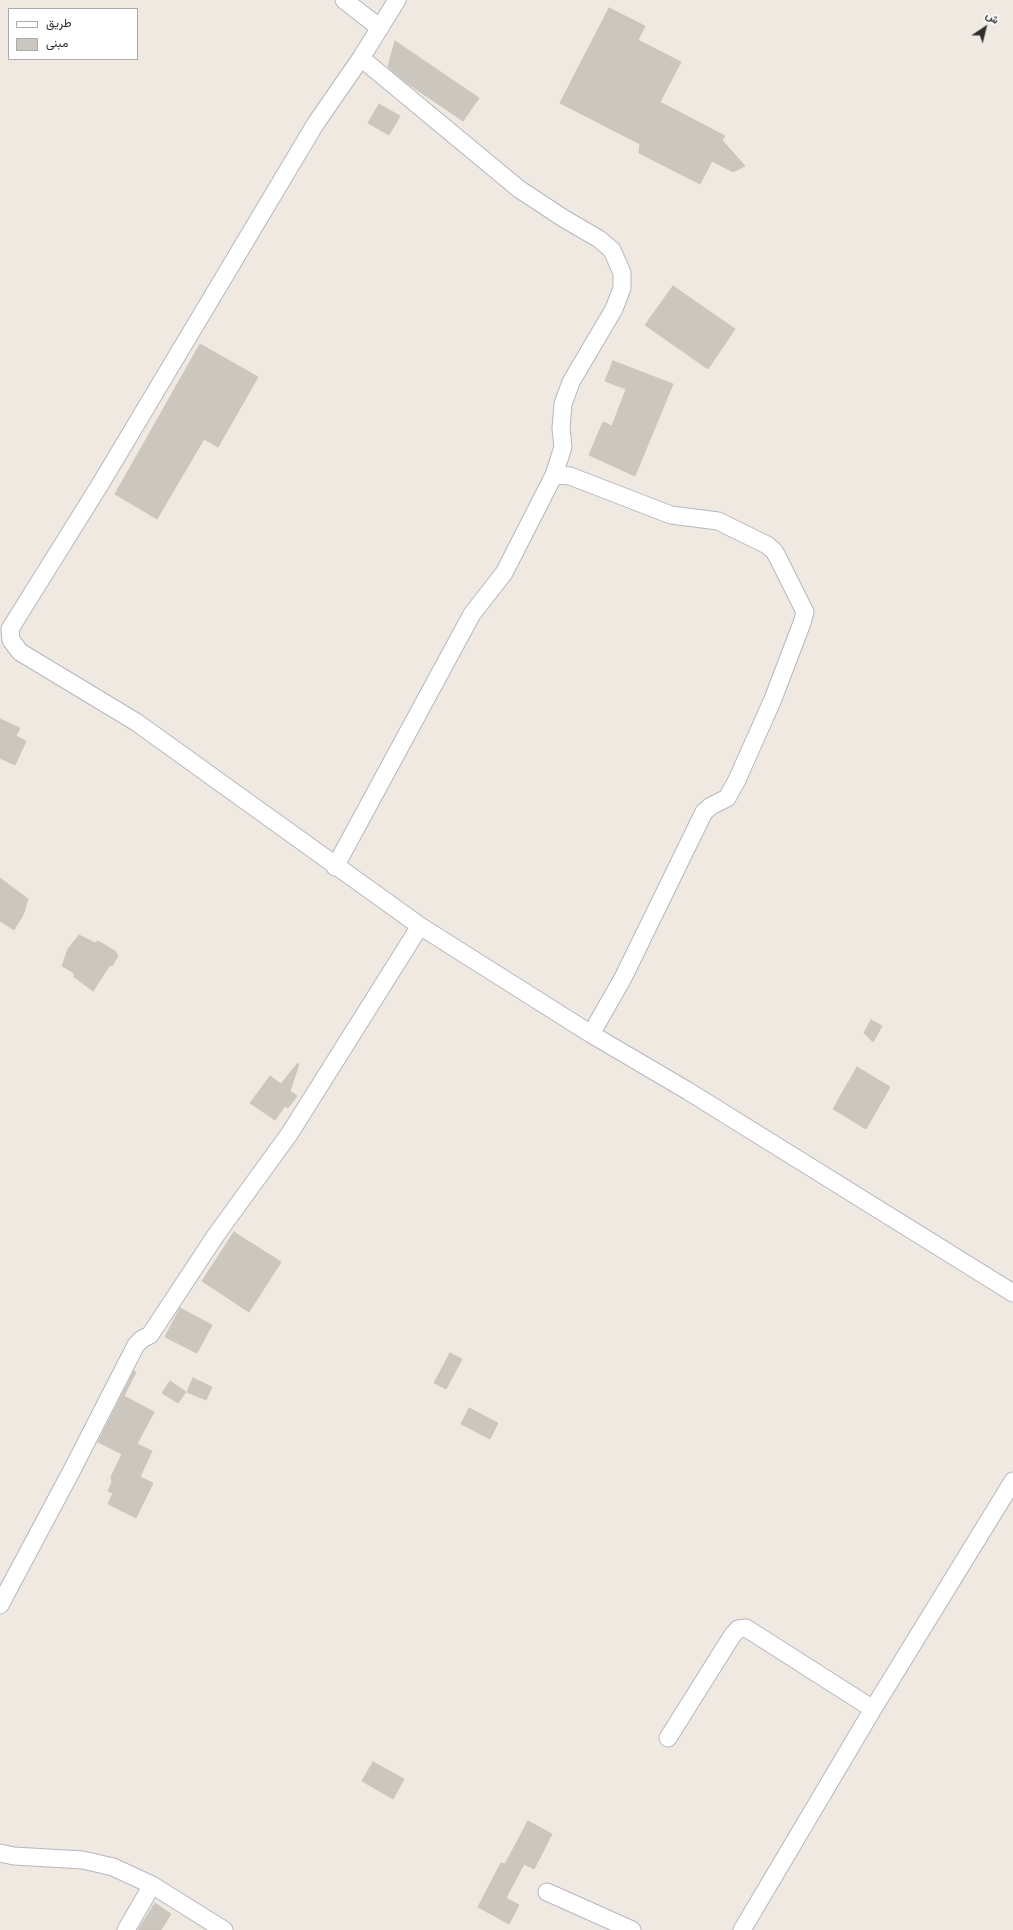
<!DOCTYPE html>
<html>
<head>
<meta charset="utf-8">
<style>
  body { margin:0 }
  #map { position:relative; width:1013px; height:1930px; overflow:hidden; background:#efe9e1; font-family:"Sofia Sans Condensed",Vazirmatn,sans-serif }
  canvas { display:block }
  .legend { position:absolute; left:8px; top:8px; width:130px; height:52px; box-sizing:border-box; background:#fff; border:1px solid #ababab; margin:0; padding:5px 7px; list-style:none; font-size:12px; color:#2e2e2e }
  .legend li { display:flex; align-items:center; gap:8px; height:20px }
  .legend b { width:20px; border:1px solid #ababab }
  .north { position:absolute; left:965px; top:8px; width:40px; height:40px; -webkit-text-stroke:3px #fff; paint-order:stroke; rotate:35deg; font-size:11px; font-weight:700; line-height:16px; text-align:center; color:#2e2e2e }
  .north::after { content:''; display:block; margin:auto; width:14px; height:18px; background:#2e2e2e; clip-path:polygon(50% 0,100% 100%,50% 72%,0 100%) }
</style>
</head>
<body>
<div id="map">
<canvas width="1013" height="1930"></canvas>
<ul class="legend">
<li><b style="height:5px;background:#fff"></b>طريق</li>
<li><b style="height:11px;background:#cbc7bf"></b>مبنى</li>
</ul>
<div class="north">ش</div>
</div>
<script>
const c = document.querySelector('canvas').getContext('2d');
c.lineJoin = 'round';
function fill(path, color) {
  c.fillStyle = color;
  c.fill(path, 'evenodd');
}
function poly(rows) {
  const path = new Path2D();
  for (const r of rows) {
    path.moveTo(r[0], r[1]);
    for (let i = 2; i < r.length; i += 2) path.lineTo(r[i], r[i + 1]);
  }
  return path;
}
function trace(path, color, width, dash) {
  c.strokeStyle = color;
  c.lineWidth = width;
  c.lineCap = dash ? 'butt' : 'round';
  c.setLineDash(dash || []);
  c.stroke(path);
}
const building = poly([
  [609,8,645,26,638,40,681,62,660,102,725,136,722,140,745,166,733,172,712,161,700,184,639,153,640,144,560,103,609,8],
  [395,41,479,98,463,121,407,83,388,67,395,41],
  [379,104,400,116,389,135,368,123,379,104],
  [673,286,735,329,708,369,645,325,673,286],
  [200,344,258,377,218,447,204,439,157,519,115,494,200,344],
  [613,361,673,384,635,476,589,455,603,422,612,426,626,389,605,381,613,361],
  [0,719,20,728,16,736,26,741,15,765,0,758,0,719],
  [0,878,28,899,23,915,14,930,0,921,0,878],
  [79,935,95,943,98,941,115,951,118,956,112,966,110,965,93,991,74,977,74,973,62,966,68,949,79,935],
  [871,1020,882,1026,873,1042,864,1033,871,1020],
  [297,1064,299,1064,290,1091,297,1096,288,1108,285,1106,275,1120,250,1103,270,1076,281,1084,297,1064],
  [857,1067,890,1087,866,1129,833,1109,857,1067],
  [234,1232,281,1262,249,1312,202,1281,234,1232],
  [180,1308,212,1325,197,1353,165,1337,180,1308],
  [450,1353,462,1359,446,1389,434,1383,450,1353],
  [134,1371,136,1372,124,1396,154,1412,137,1444,152,1451,140,1477,153,1483,136,1518,108,1504,113,1493,108,1491,112,1482,111,1477,122,1454,98,1442,134,1371],
  [193,1378,212,1387,206,1400,187,1392,193,1378],
  [170,1381,186,1392,178,1403,162,1393,170,1381],
  [469,1408,498,1423,490,1439,461,1424,469,1408],
  [373,1762,404,1779,393,1799,362,1781,373,1762],
  [528,1821,552,1834,534,1869,524,1864,506,1898,519,1905,509,1924,478,1907,501,1863,505,1864,528,1821],
  [155,1903,171,1914,161,1930,138,1930,155,1903]
]);
const minor = poly([
  [344,0,380,28],
  [397,0,361,58,316,123,101,483,10,629,11,640,20,652,136,722,420,926,591,1034,688,1091,1013,1293],
  [554,475,570,476,671,515,718,521,767,545,774,551,778,558,805,612,802,623,773,699,737,780,727,798,711,806,704,812,623,978,591,1034],
  [335,867,472,614,504,573,554,475,563,447,561,428,563,404,571,382,614,309,622,288,622,273,612,250,599,239,563,218,519,189,361,58],
  [0,1605,71,1472,136,1345,142,1339,150,1335,216,1235,290,1133,420,926],
  [668,1738,732,1636,738,1629,746,1628,873,1709],
  [0,1853,14,1856,83,1860,113,1867,152,1885,224,1930],
  [547,1892,632,1930],
  [126,1930,152,1885],
  [742,1930,873,1709,1013,1481]
]);
fill(building, '#cbc7bf');
trace(building, '#cbc5ba', 1);
trace(minor, '#b4b7c1', 19);
trace(minor, '#fff', 17);
</script>
</body>
</html>
